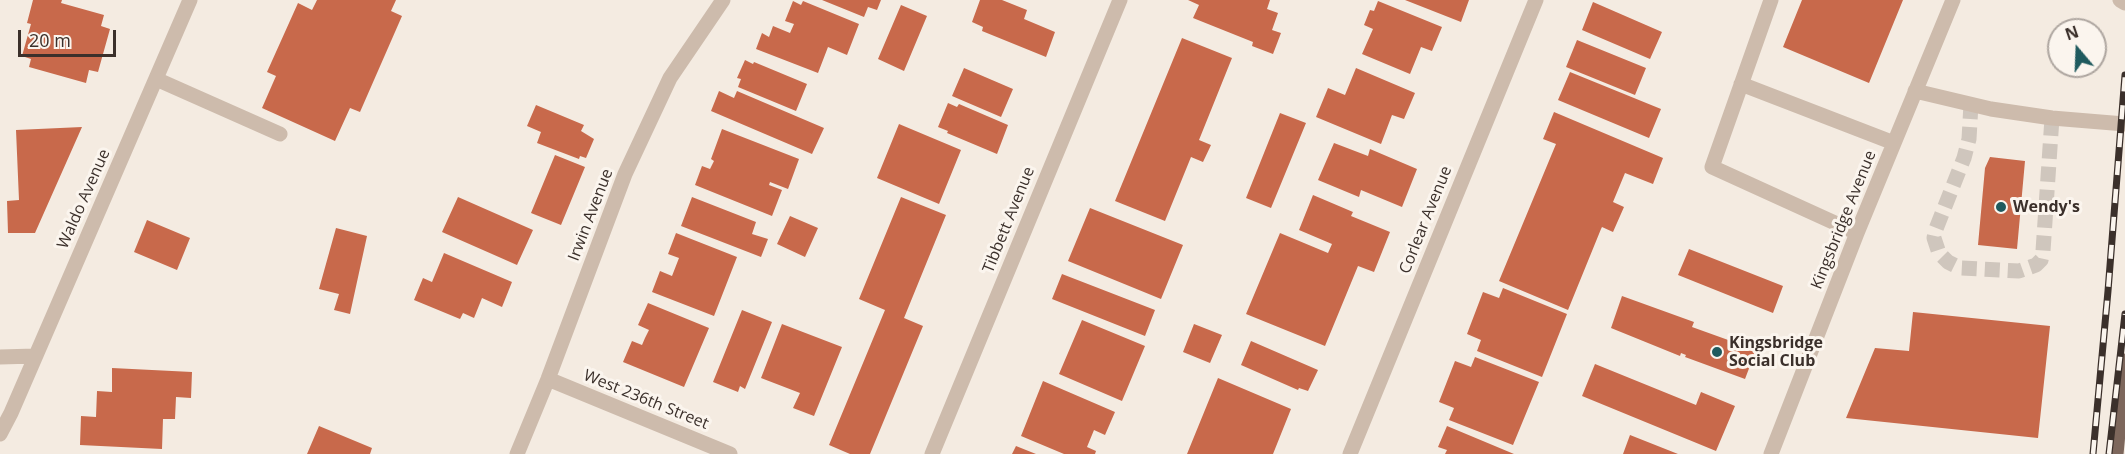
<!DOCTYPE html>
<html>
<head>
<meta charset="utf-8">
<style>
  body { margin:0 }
  #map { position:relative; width:2125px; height:454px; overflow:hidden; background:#f4ebe1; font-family:"Open Sans",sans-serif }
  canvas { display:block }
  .north { position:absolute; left:2047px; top:18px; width:60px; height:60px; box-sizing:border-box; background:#fbf5ee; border:2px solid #aea6a0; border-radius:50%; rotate:341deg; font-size:16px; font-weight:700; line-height:24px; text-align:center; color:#3b302b }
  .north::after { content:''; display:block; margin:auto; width:21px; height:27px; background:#1f5a5e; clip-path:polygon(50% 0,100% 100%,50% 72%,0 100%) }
  .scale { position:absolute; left:18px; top:30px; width:98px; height:27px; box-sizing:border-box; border:3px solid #3b302b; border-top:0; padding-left:8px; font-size:18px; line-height:21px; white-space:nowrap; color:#3b302b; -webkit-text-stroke:4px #fbf5ee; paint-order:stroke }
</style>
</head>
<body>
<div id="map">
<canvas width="2125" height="454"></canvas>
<div class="north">N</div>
<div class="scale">20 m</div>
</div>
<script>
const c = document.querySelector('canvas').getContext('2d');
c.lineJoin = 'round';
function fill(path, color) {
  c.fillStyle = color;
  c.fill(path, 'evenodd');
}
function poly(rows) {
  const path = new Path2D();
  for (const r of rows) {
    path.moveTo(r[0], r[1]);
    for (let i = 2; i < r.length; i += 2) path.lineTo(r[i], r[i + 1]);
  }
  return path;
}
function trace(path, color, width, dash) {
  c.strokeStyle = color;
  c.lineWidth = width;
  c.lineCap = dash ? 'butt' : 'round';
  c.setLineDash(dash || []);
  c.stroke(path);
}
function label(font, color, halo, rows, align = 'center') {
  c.font = font + ' "Open Sans",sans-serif';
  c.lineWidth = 6;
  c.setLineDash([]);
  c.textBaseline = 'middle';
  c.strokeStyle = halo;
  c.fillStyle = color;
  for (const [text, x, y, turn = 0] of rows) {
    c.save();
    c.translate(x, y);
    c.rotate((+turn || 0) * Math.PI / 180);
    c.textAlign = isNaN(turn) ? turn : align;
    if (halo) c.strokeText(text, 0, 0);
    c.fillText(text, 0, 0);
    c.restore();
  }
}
const building = poly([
  [33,0,62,0,61,3,104,15,101,26,110,29,98,72,89,70,86,83,29,67,31,59,22,56,31,24,27,23],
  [317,0,396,0,391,11,402,16,360,112,350,108,335,141,262,108,276,76,267,72,298,3,312,10],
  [822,0,881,0,877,10,868,7,864,17],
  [980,0,1002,0,1027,10,1024,19,1055,32,1046,57,982,31,983,27,972,22],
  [1188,0,1270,0,1267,9,1278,13,1272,30,1281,33,1273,54,1252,46,1253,42,1193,18,1199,5],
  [1405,0,1469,0,1461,22],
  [1802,0,1903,0,1869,83,1783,47],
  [793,1,801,5,803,1,859,24,847,55,828,47,818,73,756,49,762,33,769,37,773,26,790,33,794,24,785,21],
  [1378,1,1442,27,1432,51,1421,47,1410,74,1362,54,1373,29,1364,25,1370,10,1374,11],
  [1593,2,1662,32,1650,59,1582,30],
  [901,5,927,16,904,71,878,59],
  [1182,38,1232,58,1199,140,1211,145,1203,162,1191,157,1165,221,1115,201],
  [1577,40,1646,68,1635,95,1566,67],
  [745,60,753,64,754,62,807,84,796,111,738,87,741,79,737,78],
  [964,68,1013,89,1001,117,952,96],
  [1356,68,1415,93,1404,119,1392,115,1381,144,1316,117,1328,88,1345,95],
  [1570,72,1661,109,1649,138,1558,100],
  [719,91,734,98,737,91,824,128,812,154,711,111],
  [948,103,957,107,959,104,1008,125,997,154,947,133,948,131,938,127],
  [536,105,584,125,581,131,594,139,586,158,580,156,579,159,537,143,541,132,527,126],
  [1554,112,1663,158,1653,184,1625,173,1613,202,1624,207,1613,232,1602,227,1601,229,1568,310,1499,281,1556,144,1543,139],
  [1280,113,1306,123,1271,208,1246,198],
  [899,124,961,150,939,204,877,178],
  [82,127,35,233,8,233,7,201,19,200,16,130],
  [722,129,799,159,788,189,770,182,769,185,782,190,772,216,695,185,702,166,710,169,714,161,711,159],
  [1334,143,1368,156,1370,149,1417,169,1402,207,1361,190,1359,197,1318,180],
  [555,155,585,167,561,225,531,213],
  [1990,157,2025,161,2017,249,1978,245,1985,168],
  [1313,195,1353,212,1351,216,1390,232,1374,272,1358,266,1325,346,1246,314,1280,233,1328,253,1332,244,1299,230],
  [458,197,533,230,517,265,442,232],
  [692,197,756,222,752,234,768,239,761,257,681,226],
  [901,197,946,215,904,318,923,326,870,454,850,454,829,445,885,310,859,299],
  [1090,208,1183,245,1161,299,1068,261],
  [790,216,818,228,805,257,777,244],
  [147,220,190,238,177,270,134,252],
  [336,228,367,236,350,314,334,310,339,294,319,289],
  [676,233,737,257,714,316,652,292,660,271,672,276,679,258,668,254],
  [1689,249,1783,286,1773,313,1678,275],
  [444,253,512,282,502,307,482,298,474,318,463,313,460,319,414,300,423,278,432,282],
  [1062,274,1155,310,1145,336,1052,299],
  [1503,288,1567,314,1542,377,1477,351,1481,340,1467,334,1483,292,1499,298],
  [1622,296,1694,322,1692,327,1756,350,1745,379,1685,357,1686,355,1681,353,1680,356,1611,328],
  [648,303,709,328,684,387,623,362,632,341,642,345,645,338,649,330,638,325],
  [742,310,772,322,745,389,740,386,738,392,713,382],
  [1913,312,2050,326,2038,438,1846,418,1875,348,1909,351],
  [1082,320,1145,346,1122,401,1059,374],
  [782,324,842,347,814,416,793,408,800,393,761,378],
  [1194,324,1222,335,1210,363,1183,352],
  [1251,341,1318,370,1308,391,1299,388,1298,390,1241,365],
  [1475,357,1539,382,1513,445,1449,420,1454,408,1439,402,1455,361,1471,367],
  [1595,364,1696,405,1701,392,1735,406,1716,451,1582,396],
  [112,368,192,372,191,398,176,397,175,419,163,419,162,449,80,445,81,416,96,417,97,391,112,392],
  [1218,378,1291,409,1273,454,1187,454],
  [1043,381,1115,412,1105,435,1094,430,1087,447,1096,451,1095,454,1064,454,1021,436],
  [319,426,372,448,370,454,307,454],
  [1447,426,1514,454,1445,454,1447,450,1438,447],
  [1630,435,1678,454,1623,454],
  [1016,446,1036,454,1012,454]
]);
const minorTunnel = poly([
  [1971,104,1969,139,1964,158,1936,229,1934,238,1939,253,1948,262,1960,268,2019,271,2036,265,2041,260,2043,251,2052,118]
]);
const minor = poly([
  [1771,0,1712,167,1857,233],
  [2120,0,2125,3],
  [156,79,280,134],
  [1741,84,1894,143],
  [1915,91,1991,109,2052,118,2125,124],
  [0,357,35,356],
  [548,379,730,454],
  [0,434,11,413,190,0],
  [517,454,548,379,625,174,670,78,723,0],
  [932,454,1120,0],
  [1350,454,1536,0],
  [1771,454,1857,233,1953,0]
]);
const major = poly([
  [2116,454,2125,361]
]);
const rail = poly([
  [2093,454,2108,291,2125,75],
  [2109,454,2125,314]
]);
const markers = [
  [2001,207,6,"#1f5a5e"],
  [1717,352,6,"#1f5a5e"]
];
const streetNames = [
  ["Waldo Avenue",84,199,-66],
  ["Irwin Avenue",591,215,-69],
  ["Tibbett Avenue",1009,220,-68],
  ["Corlear Avenue",1426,220,-68],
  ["Kingsbridge Avenue",1844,220,-68],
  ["West 236th Street",646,400,22]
];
const poiNames = [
  ["Wendy's",2013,207],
  ["Kingsbridge",1729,343],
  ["Social Club",1729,361]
];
fill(building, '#c8694b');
trace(minorTunnel, '#cfc6bd', 15, [15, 8]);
trace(minor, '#cdbbac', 15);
trace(major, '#7d675c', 15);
trace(rail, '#3b302b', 7);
trace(rail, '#fbf5ee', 4.5, [14]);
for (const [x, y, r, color] of markers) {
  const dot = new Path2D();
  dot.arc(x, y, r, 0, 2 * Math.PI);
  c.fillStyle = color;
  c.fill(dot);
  trace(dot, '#fbf5ee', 2);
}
label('16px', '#3b302b', '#fbf5ee', streetNames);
label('bold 16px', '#3b302b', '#fbf5ee', poiNames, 'left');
</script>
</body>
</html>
